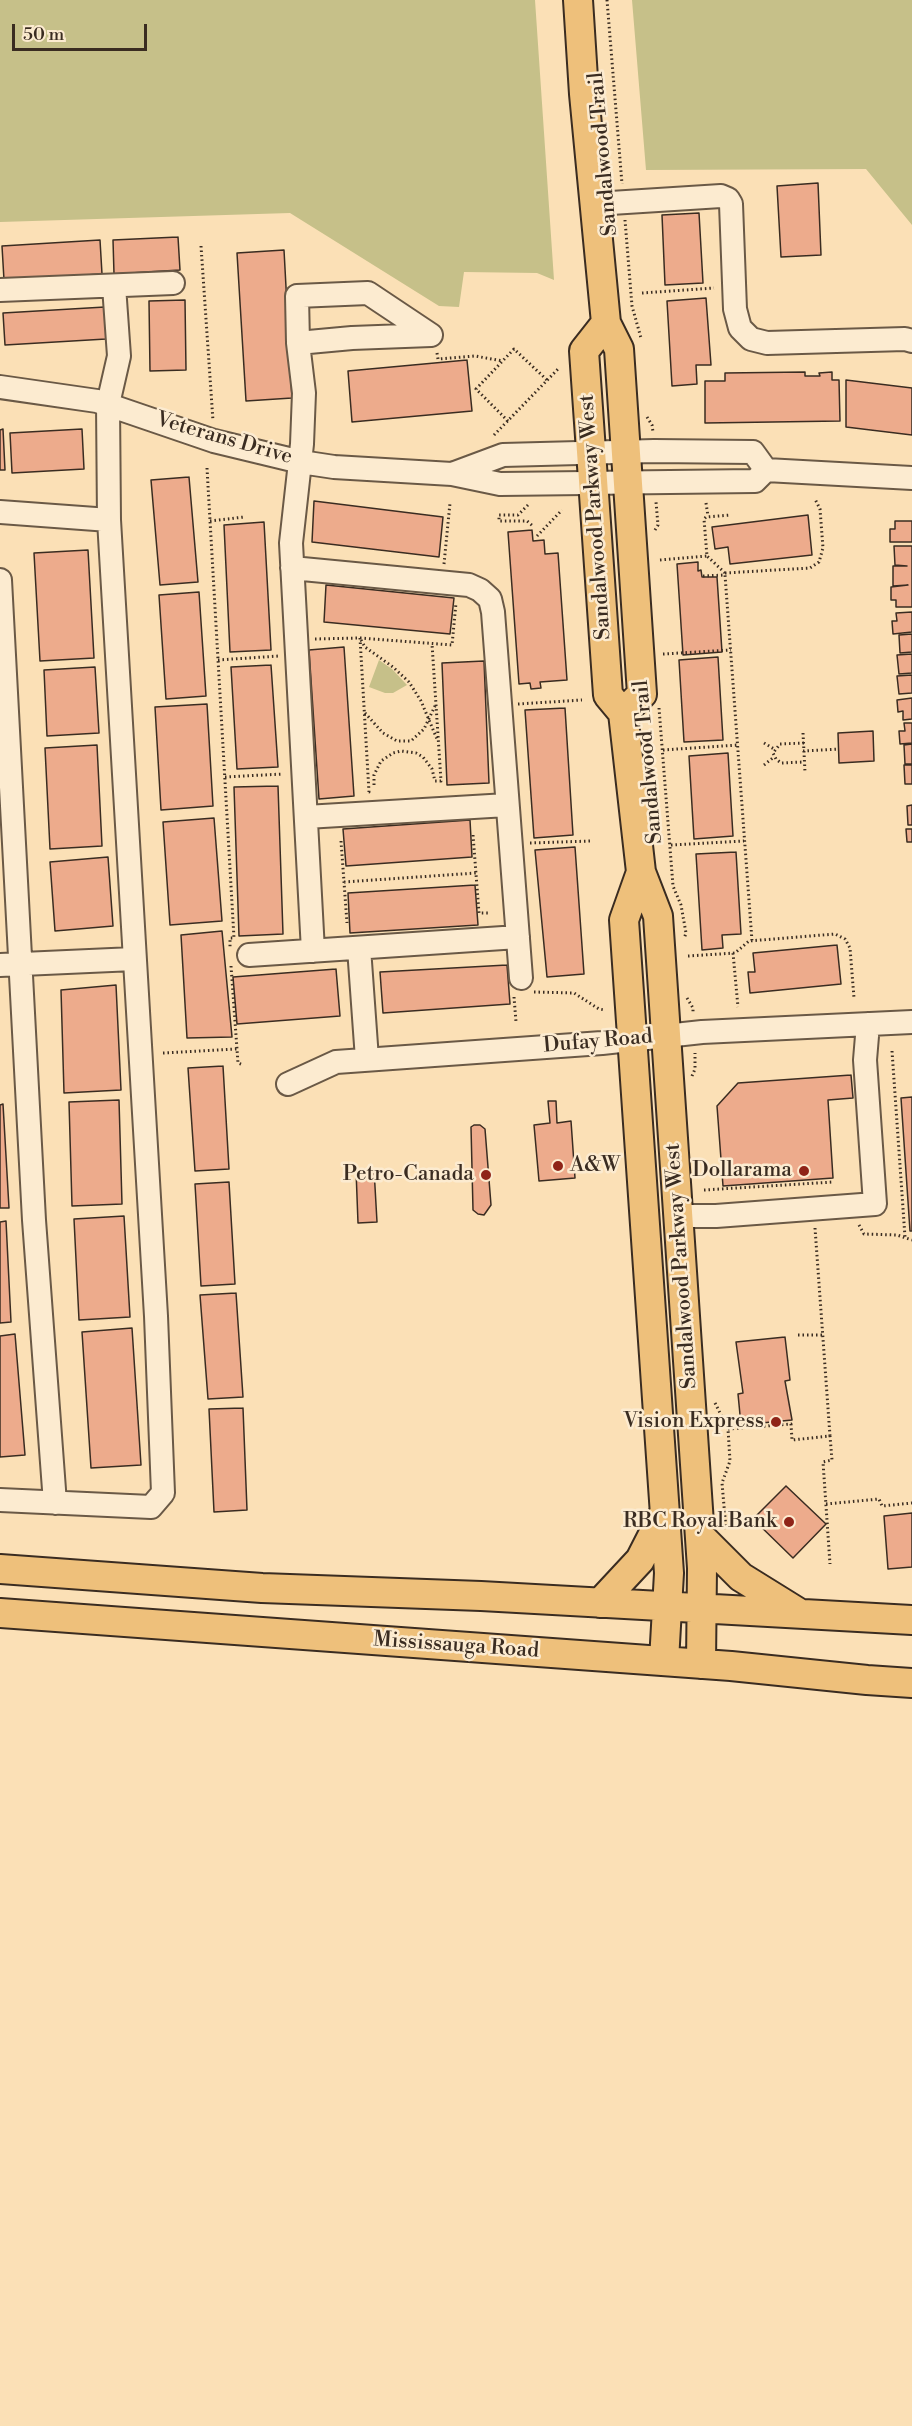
<!DOCTYPE html>
<html>
<head>
<meta charset="utf-8">
<style>
  body { margin:0 }
  #map { position:relative; width:912px; height:2426px; overflow:hidden; background:#fbe0b6; font-family:"Libre Bodoni",serif }
  canvas { display:block }
  .scale { position:absolute; left:12px; top:24px; width:135px; height:27px; box-sizing:border-box; border:3px solid #3a2c21; border-top:0; padding-left:8px; font-size:18px; line-height:21px; white-space:nowrap; color:#3a2c21; -webkit-text-stroke:4px #fcebd0; paint-order:stroke }
</style>
</head>
<body>
<div id="map">
<canvas width="912" height="2426"></canvas>
<div class="scale">50 m</div>
</div>
<script>
const c = document.querySelector('canvas').getContext('2d');
c.lineJoin = 'round';
function fill(path, color) {
  c.fillStyle = color;
  c.fill(path, 'evenodd');
}
function poly(rows) {
  const path = new Path2D();
  for (const r of rows) {
    path.moveTo(r[0], r[1]);
    for (let i = 2; i < r.length; i += 2) path.lineTo(r[i], r[i + 1]);
  }
  return path;
}
function trace(path, color, width, dash) {
  c.strokeStyle = color;
  c.lineWidth = width;
  c.lineCap = dash ? 'butt' : 'round';
  c.setLineDash(dash || []);
  c.stroke(path);
}
function label(font, color, halo, rows, align = 'center') {
  c.font = font + ' "Libre Bodoni",serif';
  c.lineWidth = 5;
  c.setLineDash([]);
  c.textBaseline = 'middle';
  c.strokeStyle = halo;
  c.fillStyle = color;
  for (const [text, x, y, turn = 0] of rows) {
    c.save();
    c.translate(x, y);
    c.rotate((+turn || 0) * Math.PI / 180);
    c.textAlign = isNaN(turn) ? turn : align;
    if (halo) c.strokeText(text, 0, 0);
    c.fillText(text, 0, 0);
    c.restore();
  }
}
const green = poly([
  [0,0,535,0,554,280,537,273,464,272,459,307,439,306,290,213,0,222],
  [632,0,912,0,912,225,866,169,646,170],
  [379,660,392,669,407,685,393,693,385,693,369,687]
]);
const building = poly([
  [818,183,821,255,781,257,777,186,818,183],
  [699,213,703,283,665,285,662,215,699,213],
  [178,237,180,270,114,274,113,240,178,237],
  [100,240,102,274,4,280,2,246,100,240],
  [284,250,292,398,246,401,237,253,284,250],
  [706,298,711,365,696,365,697,384,672,386,667,301,706,298],
  [185,300,186,370,150,371,149,301,185,300],
  [105,307,106,339,5,345,3,313,105,307],
  [467,360,472,411,352,422,348,371,467,360],
  [805,372,805,376,820,376,819,373,832,372,832,380,839,380,840,421,705,423,705,381,725,381,725,373,805,372],
  [846,380,912,388,912,435,846,427,846,380],
  [3,429,5,470,0,470,0,430,3,429],
  [82,429,84,469,12,473,10,433,82,429],
  [189,477,198,582,160,585,151,480,189,477],
  [314,501,443,517,439,557,312,542,314,501],
  [808,515,812,555,730,564,728,547,715,549,712,527,808,515],
  [895,521,912,521,912,542,890,542,890,529,895,529,895,521],
  [264,522,271,650,230,652,224,525,264,522],
  [532,530,533,541,544,540,545,554,558,553,567,680,540,682,541,688,531,689,530,683,519,684,508,532,532,530],
  [894,546,912,546,912,607,896,607,896,600,891,600,891,587,908,585,893,586,893,566,907,566,895,565,894,546],
  [88,550,94,658,40,661,34,553,88,550],
  [698,562,698,571,701,570,702,577,717,577,722,652,683,655,677,564,698,562],
  [326,585,454,598,450,634,324,622,326,585],
  [199,592,206,696,166,699,159,595,199,592],
  [912,612,912,632,893,634,892,621,897,621,896,613,912,612],
  [912,634,912,652,900,653,899,635,912,634],
  [344,647,354,796,319,799,309,650,344,647],
  [912,654,912,673,899,674,897,655,912,654],
  [718,657,723,740,684,742,679,660,718,657],
  [484,661,489,783,447,785,442,663,484,661],
  [271,665,278,767,237,769,231,667,271,665],
  [95,667,99,733,47,736,44,670,95,667],
  [912,675,912,693,899,694,897,676,912,675],
  [912,698,912,719,903,720,903,711,898,712,897,700,912,698],
  [207,704,213,806,161,810,155,707,207,704],
  [565,708,573,835,534,838,525,710,565,708],
  [904,723,912,723,912,743,900,744,899,731,905,731,904,723],
  [873,731,874,761,839,763,838,733,873,731],
  [912,744,912,764,905,764,904,745,912,744],
  [97,745,102,846,50,849,45,748,97,745],
  [728,753,733,836,694,839,689,756,728,753],
  [904,765,912,765,912,784,905,784,904,765],
  [278,786,283,934,239,936,234,787,278,786],
  [912,805,912,825,908,825,907,806,912,805],
  [214,818,222,921,170,925,163,822,214,818],
  [470,820,472,857,346,866,343,829,470,820],
  [906,829,912,829,912,842,907,842,906,829],
  [575,847,584,974,547,977,535,850,575,847],
  [736,852,741,934,722,935,723,948,702,950,696,854,736,852],
  [108,857,113,926,55,931,50,862,108,857],
  [475,885,478,925,350,933,348,893,475,885],
  [222,931,232,1037,187,1038,181,935,222,931],
  [837,945,841,984,750,993,748,972,755,972,753,953,837,945],
  [507,965,510,1004,383,1013,380,972,507,965],
  [336,969,340,1016,237,1024,233,977,336,969],
  [116,985,121,1090,64,1093,61,990,116,985],
  [223,1066,229,1169,195,1171,188,1068,223,1066],
  [851,1075,853,1098,828,1100,833,1178,723,1186,717,1106,738,1083,851,1075],
  [912,1097,912,1231,910,1231,901,1098,912,1097],
  [119,1100,122,1204,72,1206,69,1102,119,1100],
  [548,1101,556,1101,557,1123,571,1121,575,1178,539,1181,534,1125,550,1123,548,1101],
  [3,1104,9,1208,0,1208,0,1105,3,1104],
  [474,1125,480,1125,485,1129,491,1205,484,1215,478,1214,473,1210,471,1127,474,1125],
  [374,1169,377,1222,358,1223,356,1170,374,1169],
  [229,1182,235,1284,201,1286,195,1184,229,1182],
  [124,1216,130,1317,79,1320,74,1219,124,1216],
  [6,1221,11,1322,0,1323,0,1222,6,1221],
  [236,1293,243,1397,208,1399,200,1295,236,1293],
  [132,1328,141,1465,91,1468,82,1332,132,1328],
  [15,1334,25,1455,0,1457,0,1336,15,1334],
  [785,1337,790,1380,785,1381,792,1420,741,1425,738,1394,743,1393,736,1342,785,1337],
  [243,1408,247,1510,214,1512,209,1409,243,1408],
  [786,1486,826,1524,793,1558,753,1519,786,1486],
  [912,1513,912,1567,888,1569,884,1516,912,1513]
]);
const path = poly([
  [607,0,622,184],
  [625,220,632,306,641,338],
  [201,246,213,421],
  [642,293,714,288],
  [437,353,438,359,475,356,503,361],
  [647,417,652,425,653,432],
  [508,421,476,389,514,349,547,380],
  [494,435,559,368],
  [207,468,234,938,230,938,230,948],
  [706,503,708,516],
  [528,505,518,515,499,515,499,521,527,521,534,527],
  [210,521,244,517],
  [655,530,658,525,656,502],
  [537,536,562,510],
  [660,560,707,556],
  [444,564,450,503],
  [725,573,810,568,819,562,823,548,820,509,815,499],
  [725,573,707,556,704,519,706,517,731,515],
  [703,576,725,575,752,941],
  [360,638,369,792,366,792],
  [315,639,360,638,452,645,456,603],
  [361,640,365,647,393,667,409,682,421,701,437,739],
  [663,654,731,650],
  [218,660,279,656],
  [518,704,582,700],
  [659,708,673,886,681,905,686,933,684,939],
  [365,713,383,733,397,741,411,741,424,729,435,706],
  [803,733,805,772],
  [764,743,774,749],
  [804,743,780,744,773,753,776,759,781,763,804,762],
  [663,750,738,745],
  [803,751,839,749],
  [764,765,774,757],
  [225,777,283,774],
  [374,785,374,775,381,761,393,753,401,751,416,753,423,757,432,769,435,781,441,781,432,644],
  [473,835,479,913,488,913],
  [341,841,347,923],
  [530,843,591,841],
  [671,845,744,841],
  [344,882,476,873],
  [733,953,738,1007],
  [688,956,735,953,749,941,835,934,845,939,850,948,854,998],
  [231,966,238,1063,243,1065],
  [534,992,574,993,599,1009,605,1010],
  [514,997,516,1022],
  [687,998,693,1008,693,1014],
  [892,1051,905,1237],
  [163,1053,237,1049],
  [692,1076,695,1069,695,1053],
  [704,1190,833,1182],
  [859,1225,864,1234,897,1235,912,1240],
  [815,1228,830,1436],
  [798,1335,824,1335],
  [715,1403,728,1429,730,1461,722,1483,726,1529],
  [728,1429,791,1424,792,1440,830,1436,832,1460,823,1462,830,1564],
  [826,1504,879,1499,882,1506,912,1503]
]);
const minor = poly([
  [595,204,721,196,728,199,731,204,735,309,740,328,751,339,767,343,905,339,912,341],
  [0,290,173,283],
  [298,343,297,296,368,293,431,335],
  [0,387,97,401,214,441,301,462,334,467,452,474,500,484,755,481,766,470,912,478],
  [452,474,503,455,654,451,753,452,766,470],
  [0,512,109,520],
  [292,568,469,585,480,590,490,599,493,612,521,978],
  [0,580,34,1220,55,1503],
  [306,817,507,805],
  [359,948,367,1059],
  [313,951,291,543,302,444,304,393,298,343,352,338,431,335],
  [249,955,518,937],
  [0,965,134,959],
  [288,1084,336,1062,602,1043,702,1032,912,1022],
  [678,1216,716,1216,875,1204,865,1060,868,1024],
  [0,1500,151,1507,163,1493,156,1316,109,520,108,404,119,356,114,286]
]);
const major = poly([
  [578,0,584,94,606,323,619,349,642,694,623,713],
  [606,323,584,351,608,695,623,713,641,872,658,916,702,1568,701,1664],
  [641,872,624,920,669,1573,664,1661],
  [700,1536,741,1577,799,1613],
  [0,1569,262,1588,481,1596,912,1620],
  [600,1603,640,1560,664,1513],
  [0,1613,731,1666,867,1680,912,1683]
]);
const markers = [
  [558,1166,6,"#8f2418"],
  [804,1171,6,"#8f2418"],
  [486,1175,6,"#8f2418"],
  [776,1422,6,"#8f2418"],
  [789,1522,6,"#8f2418"]
];
const streetNames = [
  ["Sandalwood Trail",604,154,-95],
  ["Veterans Drive",224,439,16],
  ["Sandalwood Parkway West",596,517,-94],
  ["Sandalwood Trail",649,762,-95],
  ["Dufay Road",598,1042,-5],
  ["Sandalwood Parkway West",682,1266,-94],
  ["Mississauga Road",456,1646,4]
];
const poiNames = [
  ["A&W",570,1166,"left"],
  ["Dollarama",792,1171],
  ["Petro-Canada",474,1175],
  ["Vision Express",764,1422],
  ["RBC Royal Bank",777,1522]
];
fill(green, '#c6c089');
fill(building, '#edab8c');
trace(building, '#3a2c21', 1.5);
trace(minor, '#6a5946', 26);
trace(major, '#3a2c21', 32);
trace(path, '#3a2c21', 3, [1.5, 3]);
trace(minor, '#fcebd0', 22);
trace(major, '#eec07b', 28);
for (const [x, y, r, color] of markers) {
  const dot = new Path2D();
  dot.arc(x, y, r, 0, 2 * Math.PI);
  c.fillStyle = color;
  c.fill(dot);
  trace(dot, '#fcebd0', 2);
}
label('21px', '#3a2c21', '#fcebd0', streetNames);
label('21px', '#3a2c21', '#fcebd0', poiNames, 'right');
</script>
</body>
</html>
